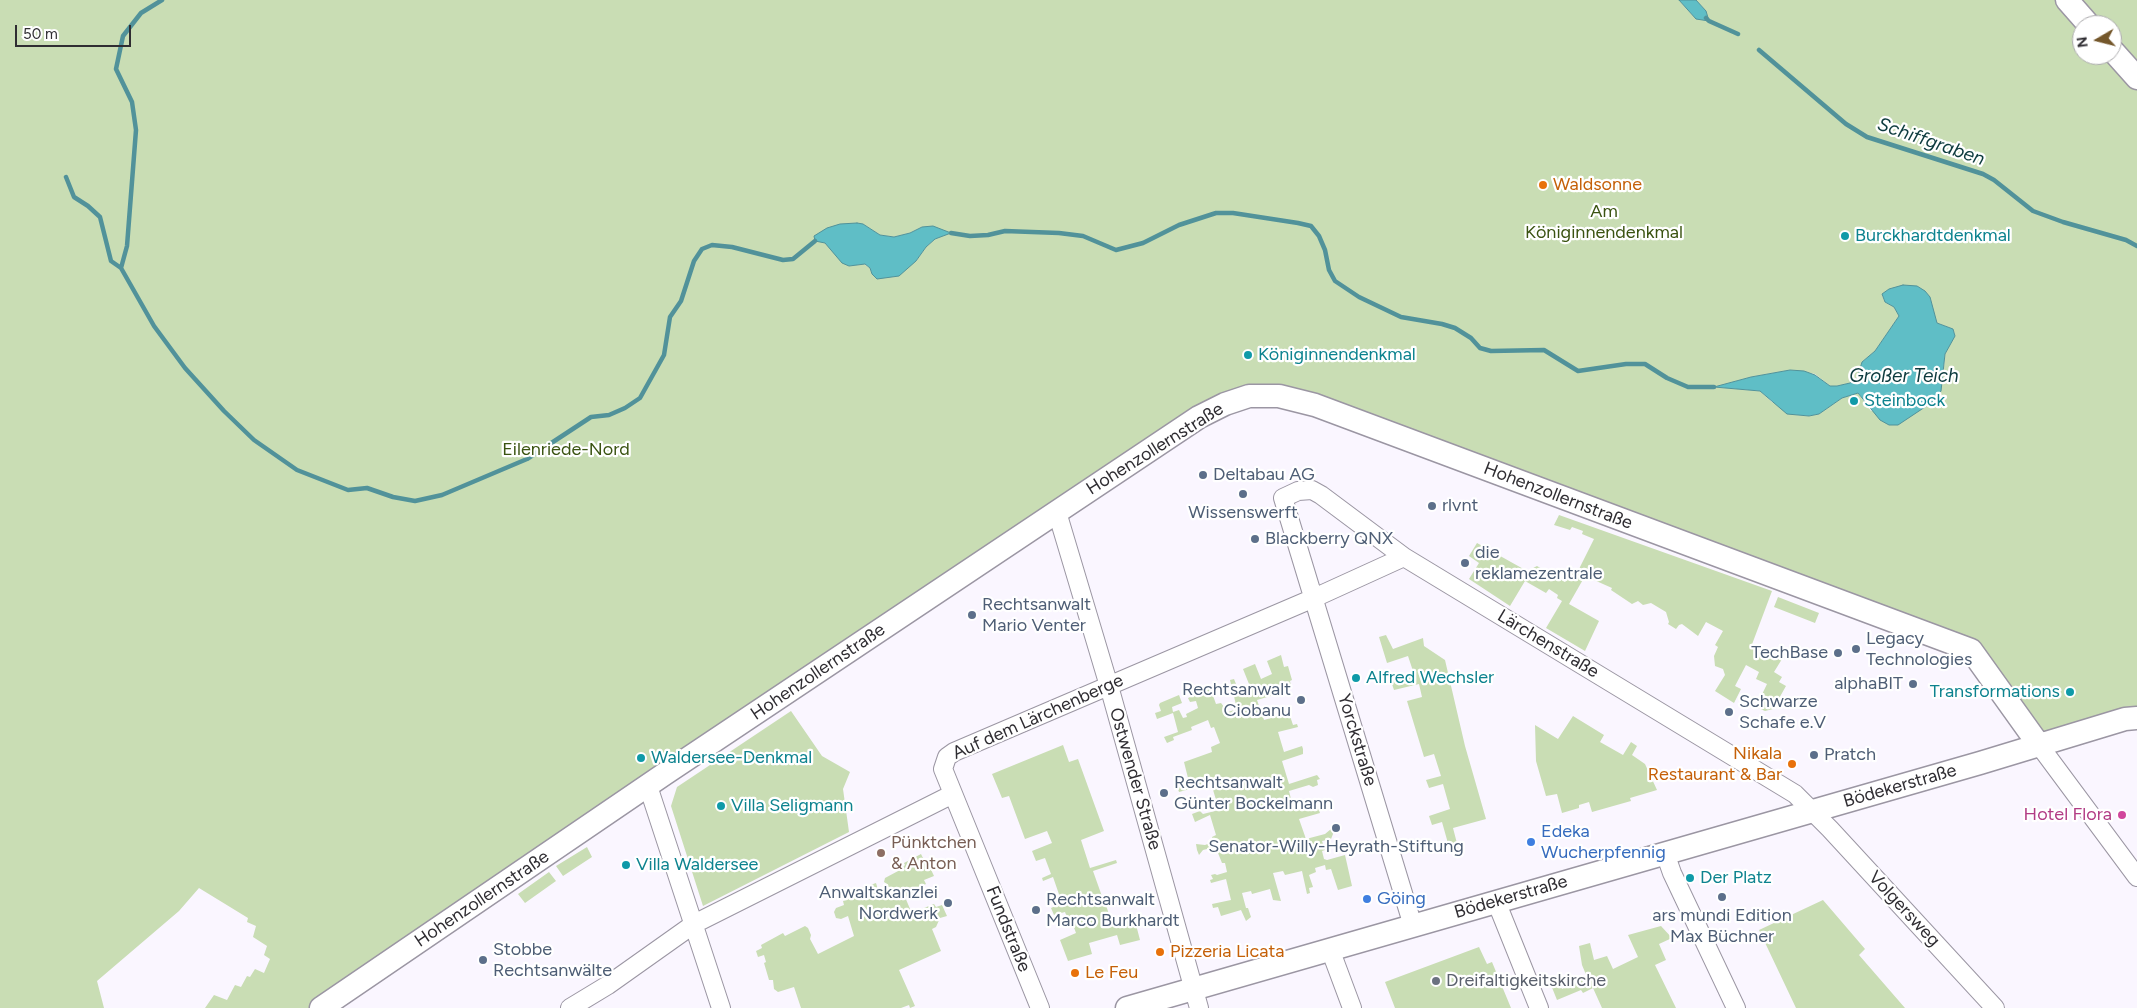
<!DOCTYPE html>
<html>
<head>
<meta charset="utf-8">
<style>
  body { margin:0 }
  #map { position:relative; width:2137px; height:1008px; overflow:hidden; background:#faf6ff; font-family:Figtree,sans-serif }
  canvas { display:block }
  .north { position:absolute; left:2072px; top:15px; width:50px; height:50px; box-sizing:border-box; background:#fff; border:1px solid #acabad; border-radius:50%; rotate:262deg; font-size:14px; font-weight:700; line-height:20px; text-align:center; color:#2f2d32 }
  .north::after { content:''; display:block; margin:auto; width:18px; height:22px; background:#74572b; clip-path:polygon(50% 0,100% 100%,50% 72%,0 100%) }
  .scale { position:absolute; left:15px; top:25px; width:116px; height:22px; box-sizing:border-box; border:2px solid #2f2d32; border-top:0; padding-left:6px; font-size:15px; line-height:18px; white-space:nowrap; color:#2f2d32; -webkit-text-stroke:4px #fff; paint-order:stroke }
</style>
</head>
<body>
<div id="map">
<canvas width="2137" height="1008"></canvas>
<div class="north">N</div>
<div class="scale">50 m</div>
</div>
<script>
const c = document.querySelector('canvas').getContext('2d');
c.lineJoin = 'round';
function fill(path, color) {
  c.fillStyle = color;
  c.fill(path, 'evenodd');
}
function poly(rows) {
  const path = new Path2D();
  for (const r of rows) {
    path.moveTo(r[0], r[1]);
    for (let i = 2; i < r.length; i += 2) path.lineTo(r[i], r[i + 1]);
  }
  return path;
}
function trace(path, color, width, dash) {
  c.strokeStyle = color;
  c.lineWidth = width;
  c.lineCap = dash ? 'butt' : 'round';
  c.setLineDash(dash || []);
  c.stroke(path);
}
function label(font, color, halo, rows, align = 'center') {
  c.font = font + ' Figtree,sans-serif';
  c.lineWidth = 4.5;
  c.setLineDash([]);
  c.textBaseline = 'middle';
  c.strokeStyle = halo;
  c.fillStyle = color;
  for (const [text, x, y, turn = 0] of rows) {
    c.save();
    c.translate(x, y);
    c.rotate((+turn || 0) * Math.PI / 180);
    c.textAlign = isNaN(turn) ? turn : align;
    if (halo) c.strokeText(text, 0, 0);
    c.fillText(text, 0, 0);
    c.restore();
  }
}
const green = poly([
  [0,0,1679,0,1696,19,1706,11,1696,0,2137,0,2137,718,2039,745,1971,650,1315,405,1249,396,321,1008,205,1008,214,995,227,1000,235,985,241,987,247,976,250,977,255,969,264,973,270,959,264,955,267,946,253,937,256,926,247,922,248,918,199,888,179,911,97,981,104,1008,0,1008],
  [2082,25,2112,25,2112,55,2082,55],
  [863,224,880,235,894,237,910,233,922,227,950,233,935,239,926,247,916,261,872,274,870,268,864,264,849,266,825,243],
  [1917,286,1930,297,1934,317,1937,323,1953,329,1955,335,1945,354,1943,378,1871,411,1858,393,1842,398,1819,414,1809,416,1797,415,1772,402,1760,391,1715,387,1751,377,1790,370,1815,374,1830,386,1837,386,1850,383,1857,379,1862,362,1875,351,1899,316,1894,307,1885,302,1882,295,1889,289],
  [1559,515,1772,591,1751,647,1782,659,1774,672,1782,677,1779,682,1786,686,1773,709,1765,711,1756,707,1767,684,1756,679,1759,672,1746,665,1735,686,1741,689,1734,703,1715,691,1725,675,1723,669,1715,666,1714,656,1718,647,1715,645,1723,631,1706,622,1698,636,1682,624,1679,625,1676,629,1668,624,1669,622,1666,612,1651,603,1643,605,1638,601,1632,604,1611,590,1612,588,1585,576,1569,604,1599,621,1585,651,1546,628,1562,601,1557,598,1558,595,1549,589,1546,593,1525,581,1510,606,1469,579,1479,563,1469,556,1477,543,1527,571,1537,566,1565,582,1574,568,1579,569,1594,539,1582,534,1583,531,1572,527,1570,530,1554,525],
  [1778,597,1819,613,1815,623,1774,607],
  [1386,635,1393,649,1423,638,1424,646,1445,660,1465,746,1486,819,1453,828,1459,851,1451,854,1442,822,1432,825,1429,816,1450,809,1443,784,1429,788,1426,780,1441,776,1434,754,1424,757,1407,701,1422,697,1419,684,1394,690,1391,681,1414,674,1408,656,1387,663,1379,637],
  [1281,655,1284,667,1288,666,1292,680,1290,681,1291,686,1282,688,1281,693,1257,700,1264,720,1278,716,1278,713,1285,711,1289,713,1293,725,1297,724,1298,727,1278,732,1284,752,1302,746,1303,749,1303,754,1282,761,1289,784,1317,775,1320,779,1317,780,1318,785,1313,787,1309,785,1289,791,1294,811,1317,805,1320,813,1299,819,1306,839,1325,834,1331,829,1333,834,1331,839,1322,841,1325,850,1322,851,1324,859,1327,860,1345,855,1352,886,1338,890,1331,869,1326,870,1325,865,1315,868,1316,872,1309,875,1313,887,1309,888,1310,893,1307,894,1302,871,1285,875,1283,871,1273,873,1281,901,1273,900,1270,889,1252,894,1251,891,1242,893,1246,908,1248,908,1251,917,1246,921,1241,910,1221,916,1218,907,1213,908,1212,904,1231,900,1226,879,1211,883,1210,880,1213,879,1211,875,1215,874,1217,875,1227,872,1225,863,1222,863,1218,853,1213,854,1211,848,1203,850,1199,855,1197,850,1196,844,1205,845,1213,842,1212,837,1216,835,1210,815,1195,822,1192,814,1200,811,1203,814,1219,810,1211,783,1179,792,1177,786,1189,782,1184,762,1212,752,1211,747,1220,743,1214,727,1211,728,1208,720,1191,727,1192,730,1173,737,1174,740,1167,743,1164,737,1178,732,1173,713,1157,719,1155,713,1161,711,1159,705,1160,703,1179,695,1182,703,1172,707,1173,712,1179,710,1183,718,1187,717,1186,714,1198,708,1196,701,1190,702,1188,698,1218,685,1219,689,1212,693,1216,704,1221,703,1228,712,1237,709,1230,680,1234,679,1238,689,1249,684,1243,669,1255,664,1261,679,1272,674,1267,661],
  [791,711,822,756,850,772,843,789,849,832,703,906,671,806,677,787],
  [1573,716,1604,735,1600,742,1623,755,1631,742,1637,746,1632,755,1645,764,1657,790,1630,798,1631,801,1592,812,1589,802,1579,805,1579,808,1562,813,1557,794,1546,796,1536,761,1535,725,1558,739],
  [1063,745,1069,762,1078,759,1104,831,1081,840,1090,868,1116,860,1117,863,1093,871,1104,902,1127,895,1128,898,1106,905,1112,924,1134,917,1140,940,1120,945,1117,935,1089,943,1092,954,1068,961,1060,940,1076,933,1072,922,1069,923,1065,912,1054,915,1051,908,1062,903,1053,877,1043,881,1042,878,1051,874,1045,858,1036,861,1032,851,1052,843,1047,831,1025,839,1009,796,1002,798,992,774],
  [587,847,592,857,563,876,556,866],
  [921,854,924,860,926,859,934,876,924,880,926,884,914,890,915,893,905,897,913,916,925,912,924,908,934,904,936,907,942,905,947,916,940,918,936,927,932,929,941,951,899,970,915,1006,910,1008,909,1005,901,1008,801,1008,794,987,778,992,774,989,773,980,769,980,764,963,766,962,764,955,758,957,756,951,762,948,761,945,783,933,785,936,805,926,808,928,811,935,810,939,818,954,854,936,848,916,841,919,836,918,834,912,836,908,844,905,843,901,858,896,856,890,876,883,879,893,890,890,887,884,884,882,885,878,900,870,905,865,904,863],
  [549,872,556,881,525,903,518,894],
  [1823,900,1865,949,1859,955,1905,1008,1796,1008,1759,930],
  [1661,926,1672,938,1659,944,1666,960,1655,965,1676,1008,1602,1008,1593,988,1583,993,1581,990,1557,1000,1549,980,1556,976,1562,989,1587,977,1582,965,1579,946,1590,943,1594,960,1607,956,1613,969,1638,957,1628,935],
  [1479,947,1487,964,1492,962,1511,1008,1395,1008,1385,982]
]);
const water = poly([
  [1679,0,1696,0,1706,11,1709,21,1696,19,1679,0],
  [857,223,863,224,880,235,894,237,910,233,922,227,933,226,951,233,935,239,926,247,916,261,899,276,877,279,872,274,870,268,865,264,849,266,842,263,825,243,815,241,814,236,827,228,840,224,857,223],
  [1903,285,1917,286,1925,291,1930,297,1937,323,1953,329,1955,336,1945,354,1941,391,1934,401,1898,425,1889,425,1880,420,1858,393,1842,398,1819,414,1809,416,1787,414,1760,391,1714,387,1751,377,1790,370,1804,371,1815,375,1830,386,1837,386,1850,383,1857,379,1862,362,1875,351,1899,316,1894,307,1885,302,1882,294,1889,289,1903,285]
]);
const stream = poly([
  [162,0,141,13,123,36,116,69,132,102,136,130,127,246,121,268,154,326,185,368,224,411,254,440,297,470,348,490,367,488,393,497,415,501,442,495,527,459,591,417,609,415,625,408,640,398,664,355,670,317,681,301,694,261,702,249,712,245,732,247,783,260,793,259,815,241],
  [1706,18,1709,21,1738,34],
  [1759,50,1846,124,1867,137,1983,174,1994,180,2033,211,2063,222,2126,240,2137,246],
  [66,177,74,197,88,206,100,217,111,261,121,268],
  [951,233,970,236,988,235,1005,231,1059,233,1083,236,1116,250,1143,243,1179,225,1216,213,1233,213,1298,223,1311,226,1319,236,1325,250,1329,270,1335,281,1359,297,1401,317,1442,324,1455,328,1471,338,1480,348,1491,351,1544,350,1578,371,1626,364,1645,364,1667,378,1688,387,1714,387]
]);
const minor = poly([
  [1057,512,1109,686,1199,1008],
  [2039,745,2137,877],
  [648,786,721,1008],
  [1665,853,1672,873,1736,1008],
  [1496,901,1539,1008],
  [1413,926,1283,498,1298,491,1312,490,1321,495,1404,557,1795,794,1830,829,1995,1008],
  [1330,949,1352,1008],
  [570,1008,608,985,694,924,953,794],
  [1040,1008,943,769,947,757,954,752,1314,598,1404,557]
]);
const tertiary = poly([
  [2067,0,2089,25],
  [2112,50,2137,78],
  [321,1008,666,773,1199,417,1225,404,1249,396,1279,396,1315,405,1971,650,2039,745],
  [1127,1008,1980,763,2125,719,2137,718]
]);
const markers = [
  [1543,185,5,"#e8710a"],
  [1845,236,5,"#0f9aa8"],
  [1248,355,5,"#0f9aa8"],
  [1854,401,5,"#0f9aa8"],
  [1203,475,5,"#5c6f8a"],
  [1243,494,5,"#5c6f8a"],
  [1432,506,5,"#5c6f8a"],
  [1255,539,5,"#5c6f8a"],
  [1465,563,5,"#5c6f8a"],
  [972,615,5,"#5c6f8a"],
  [1856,649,5,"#5c6f8a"],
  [1838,653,5,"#5c6f8a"],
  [1356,678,5,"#0f9aa8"],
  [1913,684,5,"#5c6f8a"],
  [2070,692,5,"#0f9aa8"],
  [1301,700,5,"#5c6f8a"],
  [1729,712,5,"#5c6f8a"],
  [1814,755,5,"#5c6f8a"],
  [641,758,5,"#0f9aa8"],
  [1792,764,5,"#e8710a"],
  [1164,793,5,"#5c6f8a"],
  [721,806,5,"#0f9aa8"],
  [2122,815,5,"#d1479c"],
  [1336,828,5,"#5c6f8a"],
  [1531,842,5,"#3f7fe0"],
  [881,853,5,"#8d6e63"],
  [626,865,5,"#0f9aa8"],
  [1690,878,5,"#0f9aa8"],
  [1722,897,5,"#5c6f8a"],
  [1367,899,5,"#3f7fe0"],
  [948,903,5,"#5c6f8a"],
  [1036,910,5,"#5c6f8a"],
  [1160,952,5,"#e8710a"],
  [483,960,5,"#5c6f8a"],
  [1075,973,5,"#e8710a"],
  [1436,981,5,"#6b7280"]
];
const foodNames = [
  ["Waldsonne",1553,185],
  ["Nikala",1782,754,"right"],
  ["Restaurant & Bar",1782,775,"right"],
  ["Pizzeria Licata",1170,952],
  ["Le Feu",1085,973]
];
const parkNames = [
  ["Am",1604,212],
  ["Königinnendenkmal",1604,233],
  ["Eilenriede-Nord",566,450]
];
const cultureNames = [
  ["Burckhardtdenkmal",1855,236],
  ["Königinnendenkmal",1258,355],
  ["Steinbock",1864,401],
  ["Alfred Wechsler",1366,678],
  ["Transformations",2060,692,"right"],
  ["Waldersee-Denkmal",651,758],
  ["Villa Seligmann",731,806],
  ["Villa Waldersee",636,865],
  ["Der Platz",1700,878]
];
const streetNames = [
  ["Hohenzollernstraße",1155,449,-32],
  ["Hohenzollernstraße",1558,496,21],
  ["Lärchenstraße",1548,644,31],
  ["Hohenzollernstraße",818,672,-34],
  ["Auf dem Lärchenberge",1038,717,-24],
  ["Yorckstraße",1357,740,73],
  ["Ostwender Straße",1135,779,74],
  ["Bödekerstraße",1900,786,-16],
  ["Bödekerstraße",1511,897,-16],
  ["Hohenzollernstraße",482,899,-34],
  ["Volgersweg",1904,909,47],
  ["Fundstraße",1008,929,68]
];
const serviceNames = [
  ["Deltabau AG",1213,475],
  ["rlvnt",1442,506],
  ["Wissenswerft",1243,513,"center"],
  ["Blackberry QNX",1265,539],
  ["die",1475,553],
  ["reklamezentrale",1475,574],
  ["Rechtsanwalt",982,605],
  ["Mario Venter",982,626],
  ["Legacy",1866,639],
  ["Technologies",1866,660],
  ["TechBase",1828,653,"right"],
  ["alphaBIT",1903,684,"right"],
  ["Rechtsanwalt",1291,690,"right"],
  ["Ciobanu",1291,711,"right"],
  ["Schwarze",1739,702],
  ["Schafe e.V",1739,723],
  ["Pratch",1824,755],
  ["Rechtsanwalt",1174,783],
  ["Günter Bockelmann",1174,804],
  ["Senator-Willy-Heyrath-Stiftung",1336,847,"center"],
  ["Anwaltskanzlei",938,893,"right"],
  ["Nordwerk",938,914,"right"],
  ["Rechtsanwalt",1046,900],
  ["Marco Burkhardt",1046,921],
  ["ars mundi Edition",1722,916,"center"],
  ["Max Büchner",1722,937,"center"],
  ["Stobbe",493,950],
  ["Rechtsanwälte",493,971]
];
const hotelNames = [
  ["Hotel Flora",2112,815]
];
const shopNames = [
  ["Edeka",1541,832],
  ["Wucherpfennig",1541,853],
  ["Göing",1377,899]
];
const educationNames = [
  ["Pünktchen",891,843],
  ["& Anton",891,864]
];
const worshipNames = [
  ["Dreifaltigkeitskirche",1446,981]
];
const waterNames = [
  ["Schiffgraben",1931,142,19],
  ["Großer Teich",1904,376]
];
fill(green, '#c9ddb4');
fill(water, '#5fbec6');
trace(water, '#51929a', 1);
trace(stream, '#51929a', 4.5);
trace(minor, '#9b96a3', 20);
trace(tertiary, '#9b96a3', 25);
trace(minor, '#fff', 18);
trace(tertiary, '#fff', 22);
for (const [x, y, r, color] of markers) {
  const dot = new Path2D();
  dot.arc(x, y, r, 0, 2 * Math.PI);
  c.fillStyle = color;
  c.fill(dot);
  trace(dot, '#fff', 2);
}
label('18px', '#c56008', '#fff', foodNames, 'left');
label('18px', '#3a5311', '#fff', parkNames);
label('18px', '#0d838f', '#fff', cultureNames, 'left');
label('18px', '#2f2d32', '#fff', streetNames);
label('18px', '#4e5e75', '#fff', serviceNames, 'left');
label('18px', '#b23c85', '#fff', hotelNames, 'right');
label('18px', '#366cbe', '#fff', shopNames, 'left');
label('18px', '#785e54', '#fff', educationNames, 'left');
label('18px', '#5b616d', '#fff', worshipNames, 'left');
label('italic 19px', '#0d3b3e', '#fff', waterNames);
</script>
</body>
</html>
